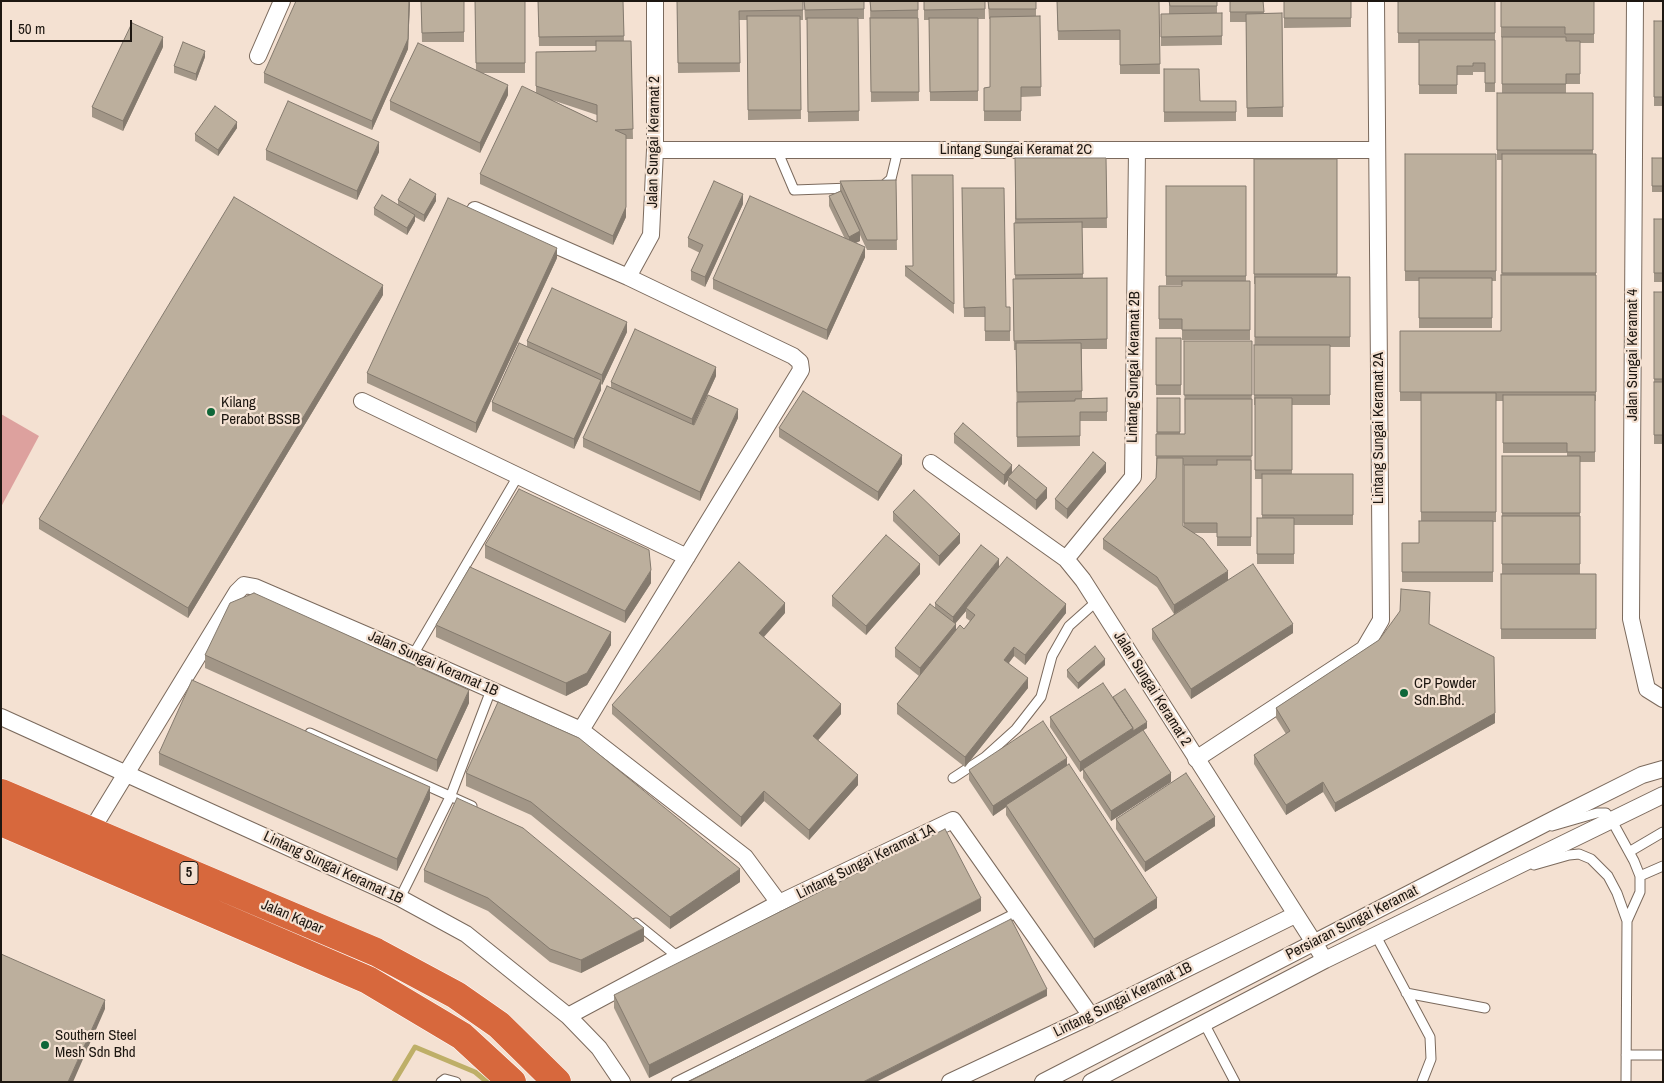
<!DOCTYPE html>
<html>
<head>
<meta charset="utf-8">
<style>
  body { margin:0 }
  #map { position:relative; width:1664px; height:1083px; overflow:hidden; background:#f4e1d2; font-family:"Archivo Narrow",sans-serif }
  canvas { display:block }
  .frame { position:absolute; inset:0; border:2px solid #1d1711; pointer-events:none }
  .scale { position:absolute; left:10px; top:20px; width:122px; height:22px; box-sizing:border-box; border:2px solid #1d1711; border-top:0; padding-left:6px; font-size:15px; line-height:18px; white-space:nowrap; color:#1d1711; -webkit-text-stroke:4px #f4e1d2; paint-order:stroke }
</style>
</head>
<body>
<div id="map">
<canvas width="1664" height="1083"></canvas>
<div class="frame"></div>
<div class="scale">50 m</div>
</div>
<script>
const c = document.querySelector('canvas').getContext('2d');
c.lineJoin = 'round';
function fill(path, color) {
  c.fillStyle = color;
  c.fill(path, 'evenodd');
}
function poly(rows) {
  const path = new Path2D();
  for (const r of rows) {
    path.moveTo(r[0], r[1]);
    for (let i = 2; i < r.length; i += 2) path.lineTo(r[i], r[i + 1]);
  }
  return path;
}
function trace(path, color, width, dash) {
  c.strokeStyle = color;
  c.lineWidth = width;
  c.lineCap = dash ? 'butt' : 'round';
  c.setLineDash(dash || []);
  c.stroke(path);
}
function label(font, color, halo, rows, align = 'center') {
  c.font = font + ' "Archivo Narrow",sans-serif';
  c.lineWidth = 4.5;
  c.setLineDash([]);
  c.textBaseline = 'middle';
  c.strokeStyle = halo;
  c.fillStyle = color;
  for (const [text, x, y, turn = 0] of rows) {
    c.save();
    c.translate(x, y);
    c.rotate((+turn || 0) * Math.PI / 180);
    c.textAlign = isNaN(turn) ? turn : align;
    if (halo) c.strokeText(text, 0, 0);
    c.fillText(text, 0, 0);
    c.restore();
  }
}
const green = poly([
  [1,414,39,436,1,507]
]);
const stream = poly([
  [394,1082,415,1047,475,1072,487,1082]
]);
const lane = poly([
  [777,150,794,190,851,188],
  [883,186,891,179,898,150],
  [413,655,518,476],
  [310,733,472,806],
  [953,778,985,757,1016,729,1041,697,1052,656,1069,626,1097,601],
  [1629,852,1663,832],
  [1534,865,1569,855,1579,854,1591,859,1608,876,1617,893,1627,921,1640,892,1640,876,1634,861,1612,821,1606,813,1597,813,1552,826],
  [1640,876,1663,866],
  [400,898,451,795,491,690],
  [636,923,678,957],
  [1376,936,1430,1037,1431,1059,1422,1082],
  [1406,993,1485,1008],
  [1204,1023,1235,1082],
  [1626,1055,1663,1055],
  [441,1082,445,1079,456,1082],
  [676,1082,1018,912],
  [1626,1082,1627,921]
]);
const street = poly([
  [1635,1,1631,619,1647,689,1663,699],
  [258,56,282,1],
  [655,150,1377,150],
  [475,210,628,277,793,356,800,362,801,370,581,730],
  [628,277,651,235,655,150,655,1],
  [362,401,687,557],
  [931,463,1066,559,1083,580,1325,960],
  [1066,559,1133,477,1137,150],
  [1,717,400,898,466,934,568,1016,599,1048,622,1082],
  [1196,759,1364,649,1381,620,1376,1],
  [91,831,237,592,244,585,255,587,413,655,581,730,745,857,779,903],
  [568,1016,779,903,953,820,1091,1016],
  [950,1082,1091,1016,1295,915],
  [1043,1082,1558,817,1642,775,1663,769],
  [1091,1082,1325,960,1663,795]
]);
const highway = poly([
  [1,793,376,952,456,995,499,1025,557,1082],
  [1,822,368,980,462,1036,512,1082]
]);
const wall = poly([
  [410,1,408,49,372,130,264,83,264,73],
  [421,1,464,1,464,42,422,42],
  [475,1,525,1,525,73,482,73,508,95,480,153,390,110,390,101,476,70],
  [538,1,623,1,624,41,631,41,633,139,626,139,626,217,613,245,480,184,480,174,536,93,536,52,596,51,596,46,539,46],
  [552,100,597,115,597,122],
  [677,1,803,1,803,20,800,20,801,119,748,120,747,20,739,20,740,72,678,73],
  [804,1,864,1,864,19,858,19,859,121,808,122,807,20,805,20],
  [870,1,918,1,919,101,871,102],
  [924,1,985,1,985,19,978,19,978,101,930,101,929,20,924,20],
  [988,1,1036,1,1036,16,1040,16,1041,96,1021,97,1021,121,984,121,984,88,990,87,990,19,989,19],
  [1057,1,1159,1,1160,74,1120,74,1120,40,1058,40],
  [1169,1,1217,1,1217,13,1222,13,1222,45,1161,46,1161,14,1169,14],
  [1230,1,1263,1,1264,13,1282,13,1283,117,1247,117,1246,22,1230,22],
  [1284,1,1351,1,1351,27,1284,28],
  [1398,1,1495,1,1495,92,1485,92,1485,72,1473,72,1473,75,1457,75,1457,94,1419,94,1419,43,1398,43],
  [1501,1,1594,1,1594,43,1580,43,1580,84,1566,84,1566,93,1593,93,1593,154,1596,154,1596,401,1595,401,1595,462,1580,462,1580,574,1502,574,1502,456,1567,456,1567,453,1503,453,1503,401,1496,401,1496,522,1493,522,1493,582,1402,582,1402,543,1419,543,1421,521,1421,401,1400,401,1400,331,1501,331,1502,160,1497,160,1497,93,1502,93,1502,37,1565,37,1501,37],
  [1654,21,1663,21,1663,106,1654,106],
  [163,47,123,131,92,117,92,107],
  [205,57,196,81,174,73,174,66],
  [1164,69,1200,101,1236,101,1236,121,1164,122],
  [237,128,218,156,195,141,195,134],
  [266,150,379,152,357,200,266,160],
  [1405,154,1496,154,1496,281,1492,281,1492,328,1419,328,1419,281,1405,281],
  [1015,158,1106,158,1107,228,1082,228,1083,278,1107,278,1107,349,1082,349,1082,398,1107,398,1107,421,1080,421,1080,446,1017,447,1016,350,1014,350,1013,289,1015,279,1014,223,1015,223],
  [1652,158,1663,158,1663,192,1652,192],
  [1254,159,1337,159,1337,277,1350,277,1350,347,1330,347,1330,405,1292,405,1292,474,1353,474,1353,525,1294,525,1294,564,1257,564,1257,518,1262,518,1262,479,1255,479,1255,405,1254,405,1255,284,1254,284],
  [953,175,954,314,905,276,905,266,913,266],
  [896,180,897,250,867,250,860,235,860,241,855,243,865,257,827,340,713,289,713,279,845,239,829,206,829,196,840,191,840,181],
  [1166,186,1246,186,1246,281,1250,281,1250,340,1182,340,1182,329,1159,329,1159,286,1182,286,1182,285,1166,285],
  [962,188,1006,307,1010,307,1010,341,985,341,985,317,964,317],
  [398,200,436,201,424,222,415,217,415,221,407,235,374,215,374,208,398,204],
  [743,204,705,287,691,280,691,271,700,253,688,247,688,238],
  [1654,219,1663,219,1663,282,1654,282],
  [557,258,476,433,367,383,367,373],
  [1654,292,1663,292,1663,444,1654,444],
  [383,295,188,618,39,529,39,519],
  [627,332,602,385,601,384,601,390,574,449,492,411,492,402,527,346,527,341],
  [1156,338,1181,338,1181,395,1156,395],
  [1184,341,1252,341,1251,546,1217,546,1217,533,1193,533,1228,580,1293,633,1191,699,1152,639,1152,629,1174,614,1157,587,1103,549,1103,539,1156,478,1157,398,1180,398,1180,434,1185,434],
  [1183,465,1184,465,1184,527,1183,526],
  [716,376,693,425,738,418,700,501,583,447,583,438,611,387,611,382],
  [779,428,902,464,878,501,779,437],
  [954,434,1012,472,1047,498,1036,510,1008,486,1008,480,1004,485,954,443],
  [1106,472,1067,519,1055,509,1055,499],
  [893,512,960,543,939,566,893,521],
  [485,545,651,583,625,623,485,558],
  [999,566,1066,613,1025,665,1014,656,1009,663,1028,688,965,767,897,714,897,704,919,676,895,657,895,648,935,608,935,603],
  [966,611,966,618,970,621,964,629,956,631,955,624],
  [920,574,866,635,832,606,832,596],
  [1501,574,1596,574,1596,639,1501,639],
  [785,613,764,637,841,714,818,740,858,785,809,840,764,801,741,827,612,714,612,705],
  [1429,624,1495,723,1335,812,1323,792,1286,815,1254,764,1254,755,1286,734,1276,718,1276,708,1379,640],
  [436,625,611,645,587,685,566,696,436,637],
  [205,655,469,703,437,772,205,668],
  [1105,665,1078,689,1067,677,1067,670],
  [1113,697,1147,728,1143,730,1171,782,1111,821,1083,778,1083,769,1080,772,1050,727,1050,717],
  [159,753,430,799,397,871,159,765],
  [1067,765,1157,908,1094,948,1006,815,1006,807,993,816,969,780,969,770],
  [466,773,740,882,670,929,531,815,466,786],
  [1116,819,1215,826,1145,872,1116,829],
  [424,870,644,941,581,973,550,962,488,911,424,882],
  [981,911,649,1078,614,1008,614,995]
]);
const shadedWall = poly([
  [410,1,408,49,372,130,372,121],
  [163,37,163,47,123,131,123,121],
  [205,51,205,57,196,81,196,74],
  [508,85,508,95,480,153,480,143],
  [237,122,237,128,218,156,218,150],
  [379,142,379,152,357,200,357,191],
  [436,194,436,201,424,222,424,215],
  [743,194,743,204,705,287,705,277],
  [626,207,626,217,613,245,613,236],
  [415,215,415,221,407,235,407,228],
  [860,231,860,241,849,246,849,237],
  [865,247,865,257,827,340,827,330],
  [557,248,557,258,476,433,476,423],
  [383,285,383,295,188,618,188,608],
  [627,322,627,332,602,385,602,375],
  [716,367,716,376,692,429,692,419],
  [601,380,601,390,574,449,574,439],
  [738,409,738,418,700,501,700,492],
  [902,455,902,464,878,501,878,492],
  [1106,463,1106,472,1067,519,1067,509],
  [1012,465,1012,475,1008,477,1008,480,1004,485,1004,475],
  [1047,488,1047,498,1036,510,1036,500],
  [960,534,960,543,939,566,939,556],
  [999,559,999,569,966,608,966,611,953,626,953,617],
  [920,564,920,574,866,635,866,626],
  [651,570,651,583,625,623,625,611],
  [1228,571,1228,581,1174,614,1174,605],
  [785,603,785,613,759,642,759,633],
  [1066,604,1066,613,1025,665,1025,655],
  [956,624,956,633,920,677,920,668],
  [1293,624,1293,633,1191,699,1191,689],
  [611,632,611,645,587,685,566,696,566,683],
  [1014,647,1014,656,1004,669,1004,660],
  [1105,659,1105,665,1078,689,1078,683],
  [1028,678,1028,688,965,767,965,757],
  [469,690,469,703,437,772,437,760],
  [841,704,841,714,813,746,813,736],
  [1495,713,1495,723,1335,812,1335,803],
  [1147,722,1147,728,1133,737,1133,731],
  [1133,728,1133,737,1080,772,1080,762],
  [1067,758,1067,768,1006,805,1006,807,993,816,993,806],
  [1171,773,1171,782,1111,821,1111,811],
  [858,775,858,785,809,840,809,830],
  [1323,782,1323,792,1286,815,1286,805],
  [430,787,430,799,397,871,397,859],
  [764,791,764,801,741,827,741,817],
  [1215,817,1215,826,1145,872,1145,862],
  [740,869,740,882,670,929,670,917],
  [981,898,981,911,649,1078,649,1065],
  [1157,898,1157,908,1094,948,1094,939],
  [644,928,644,941,581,973,581,960],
  [1047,989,1047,996,876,1082,863,1082],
  [105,1000,105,1009,73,1082,68,1082]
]);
const building = poly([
  [296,1,409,1,408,39,372,121,264,73,296,1],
  [421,1,464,1,464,32,422,33,421,1],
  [475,1,525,1,525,63,476,63,475,1],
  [538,1,623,1,624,36,539,37,538,1],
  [677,1,803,1,803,10,739,11,740,63,678,63,677,1],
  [804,1,864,1,864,9,805,10,804,1],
  [870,1,918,1,918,10,871,11,870,1],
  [924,1,985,1,985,9,924,10,924,1],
  [988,1,1036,1,1036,9,989,9,988,1],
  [1057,1,1159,1,1160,64,1120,65,1120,30,1058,31,1057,1],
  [1169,1,1217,1,1217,6,1170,6,1169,1],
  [1230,1,1263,1,1264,12,1230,12,1230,1],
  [1284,1,1351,1,1351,18,1284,18,1284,1],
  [1398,1,1495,1,1495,33,1398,33,1398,1],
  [1501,1,1594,1,1594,34,1565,34,1565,27,1501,27,1501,1],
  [1222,13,1222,36,1161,37,1161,14,1222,13],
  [1282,13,1283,107,1247,108,1246,14,1282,13],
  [747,16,800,16,801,110,748,110,747,16],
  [1040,16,1041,87,1021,87,1021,111,984,111,984,88,990,87,990,17,1040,16],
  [807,18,858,18,859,111,808,112,807,18],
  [870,18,918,18,919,92,871,92,870,18],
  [929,18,978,18,978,91,930,92,929,18],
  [1654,21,1663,21,1663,97,1654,97,1654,21],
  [132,23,163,37,123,121,92,107,132,23],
  [1502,37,1566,37,1566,41,1580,41,1580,74,1566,74,1566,84,1502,84,1502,37],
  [1419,40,1495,40,1495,83,1485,83,1485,63,1473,63,1473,66,1457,66,1457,85,1419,85,1419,40],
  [596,41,631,41,633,129,615,130,626,135,626,207,613,236,480,174,522,86,597,122,597,105,536,86,536,52,596,51,596,41],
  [183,42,205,51,196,74,174,66,183,42],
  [418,43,508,85,480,143,390,101,418,43],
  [1164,69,1199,69,1200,101,1236,101,1236,112,1164,112,1164,69],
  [1497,93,1593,93,1593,150,1497,150,1497,93],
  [288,101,379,142,357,191,266,150,288,101],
  [215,106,237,122,218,150,195,134,215,106],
  [1405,154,1496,154,1496,271,1405,271,1405,154],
  [1502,154,1596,154,1596,273,1502,273,1502,154],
  [1015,158,1106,158,1107,218,1016,219,1015,158],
  [1652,158,1663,158,1663,186,1652,186,1652,158],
  [1254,159,1337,159,1337,274,1254,274,1254,159],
  [912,175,953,175,954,304,905,266,913,266,912,175],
  [410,179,436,194,424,215,398,200,410,179],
  [896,180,897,240,867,240,840,181,896,180],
  [714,181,743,194,705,277,691,271,703,245,688,238,714,181],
  [1166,186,1246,186,1246,276,1166,276,1166,186],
  [962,188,1004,188,1006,307,1010,307,1010,331,985,331,985,307,964,308,962,188],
  [841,191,860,231,849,237,829,196,841,191],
  [382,195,415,215,407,228,374,208,382,195],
  [750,196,865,247,827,330,713,279,750,196],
  [234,197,383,285,188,608,39,519,234,197],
  [448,198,557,248,476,423,367,373,448,198],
  [1654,219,1663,219,1663,273,1654,273,1654,219],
  [1082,222,1083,274,1015,275,1014,223,1082,222],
  [1501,275,1596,275,1596,392,1400,392,1400,331,1501,331,1501,275],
  [1255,277,1350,277,1350,337,1255,337,1255,277],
  [1107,278,1107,339,1014,341,1013,279,1107,278],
  [1419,278,1492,278,1492,318,1419,318,1419,278],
  [1182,281,1250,281,1250,330,1182,330,1182,319,1159,319,1159,286,1182,286,1182,281],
  [552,288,627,322,602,375,527,341,552,288],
  [1654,292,1663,292,1663,379,1654,379,1654,292],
  [635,329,716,367,692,419,611,382,635,329],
  [1156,338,1181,338,1181,385,1156,385,1156,338],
  [1184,341,1252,341,1252,395,1184,395,1184,341],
  [519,343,601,380,574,439,492,402,519,343],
  [1016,343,1081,343,1082,391,1017,392,1016,343],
  [1254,345,1330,345,1330,395,1254,395,1254,345],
  [1654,382,1663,382,1663,435,1654,435,1654,382],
  [607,386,694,425,708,395,738,409,700,492,583,438,607,386],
  [803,391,902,455,878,492,779,428,803,391],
  [1421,393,1496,393,1496,512,1421,512,1421,393],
  [1503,395,1595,395,1595,452,1567,452,1567,443,1503,443,1503,395],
  [1107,398,1107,412,1080,412,1080,436,1017,437,1017,402,1075,401,1075,399,1107,398],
  [1157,398,1180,398,1180,432,1157,432,1157,398],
  [1255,398,1292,398,1292,470,1255,470,1255,398],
  [1185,399,1252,399,1252,456,1156,456,1156,434,1185,434,1185,399],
  [963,423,1012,465,1004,475,954,434,963,423],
  [1093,452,1106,463,1067,509,1055,499,1093,452],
  [1502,456,1580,456,1580,513,1502,513,1502,456],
  [1157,458,1183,458,1183,526,1203,539,1228,571,1174,605,1157,577,1103,539,1156,478,1157,458],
  [1217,460,1251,460,1251,537,1217,537,1217,523,1184,523,1184,465,1217,465,1217,460],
  [1019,465,1047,488,1036,500,1008,477,1019,465],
  [1262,474,1353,474,1353,515,1262,515,1262,474],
  [519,489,649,550,651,570,625,611,485,545,519,489],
  [914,490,960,534,939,556,893,512,914,490],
  [1502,516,1580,516,1580,564,1502,564,1502,516],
  [1257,518,1294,518,1294,554,1257,554,1257,518],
  [1419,521,1493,521,1493,572,1402,572,1402,543,1419,543,1419,521],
  [886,535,920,564,866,626,832,596,886,535],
  [981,545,999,559,953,617,935,603,981,545],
  [1007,557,1066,604,1025,655,1014,647,1004,660,1028,678,965,757,897,704,960,625,964,629,975,615,966,608,1007,557],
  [739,562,785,603,759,633,841,704,813,736,858,775,809,830,764,791,741,817,612,705,739,562],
  [1253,564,1293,624,1191,689,1152,629,1253,564],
  [470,567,611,632,587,673,566,683,436,625,470,567],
  [1501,574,1596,574,1596,629,1501,629,1501,574],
  [1401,589,1430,592,1429,624,1494,657,1495,713,1335,803,1323,782,1286,805,1254,755,1290,731,1276,708,1379,640,1400,611,1401,589],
  [254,593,469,690,437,760,205,655,230,603,254,593],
  [930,604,956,624,920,668,895,648,930,604],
  [1095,646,1105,659,1078,683,1067,670,1095,646],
  [192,680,430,787,397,859,159,753,192,680],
  [1103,683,1133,728,1080,762,1050,717,1103,683],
  [1125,689,1147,722,1133,731,1133,728,1113,697,1125,689],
  [498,702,579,738,740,869,670,917,531,802,466,773,498,702],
  [1043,721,1067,758,993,806,969,770,1043,721],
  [1143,730,1171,773,1111,811,1083,769,1143,730],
  [1069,764,1157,898,1094,939,1006,805,1069,764],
  [1186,773,1215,817,1145,862,1116,819,1186,773],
  [457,798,523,828,644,928,581,960,550,949,488,898,424,870,457,798],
  [945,829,981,898,649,1065,614,995,945,829],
  [1011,919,1047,989,863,1082,688,1082,1011,919],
  [1,954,105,1000,68,1082,1,1082,1,954]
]);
const markers = [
  [211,412,5,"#0f6739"],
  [1404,693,5,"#0f6739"],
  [45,1045,5,"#0f6739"]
];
const shields = [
  [189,873,18]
];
const shieldNames = [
  ["5",189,873]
];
const streetNames = [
  ["Jalan Sungai Keramat 2",654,142,-89],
  ["Lintang Sungai Keramat 2C",1016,150],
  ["Jalan Sungai Keramat 4",1633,355,-90],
  ["Lintang Sungai Keramat 2B",1134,367,-89],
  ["Lintang Sungai Keramat 2A",1379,428,-90],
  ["Jalan Sungai Keramat 1B",433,664,24],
  ["Jalan Sungai Keramat 2",1152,689,58],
  ["Lintang Sungai Keramat 1A",866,862,-26],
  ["Lintang Sungai Keramat 1B",333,868,25],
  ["Jalan Kapar",292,917,23],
  ["Persiaran Sungai Keramat",1352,923,-27],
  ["Lintang Sungai Keramat 1B",1123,1000,-26]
];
const poiNames = [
  ["Kilang",221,403],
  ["Perabot BSSB",221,420],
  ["CP Powder",1414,684],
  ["Sdn.Bhd.",1414,701],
  ["Southern Steel",55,1036],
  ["Mesh Sdn Bhd",55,1053]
];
fill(green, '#dda19e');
trace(stream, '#beaf68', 5);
trace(lane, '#7b6a5d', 11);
trace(street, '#7b6a5d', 18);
trace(highway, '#fff', 29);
trace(lane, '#fff', 9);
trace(street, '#fff', 16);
trace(highway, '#d7683d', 28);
fill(wall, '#a29687');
fill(shadedWall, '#847a6e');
fill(building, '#bcaf9d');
trace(building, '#847a6e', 1);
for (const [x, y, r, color] of markers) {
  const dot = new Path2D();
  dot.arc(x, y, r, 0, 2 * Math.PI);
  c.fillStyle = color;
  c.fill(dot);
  trace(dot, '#f4e1d2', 2);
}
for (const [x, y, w] of shields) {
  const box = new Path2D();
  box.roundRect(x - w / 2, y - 11.5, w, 23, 4);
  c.fillStyle = '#f4e1d2';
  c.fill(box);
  trace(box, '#1d1711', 1);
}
label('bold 14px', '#1d1711', null, shieldNames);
label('15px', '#1d1711', '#f4e1d2', streetNames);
label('15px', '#1d1711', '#f4e1d2', poiNames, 'left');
</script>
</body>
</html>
